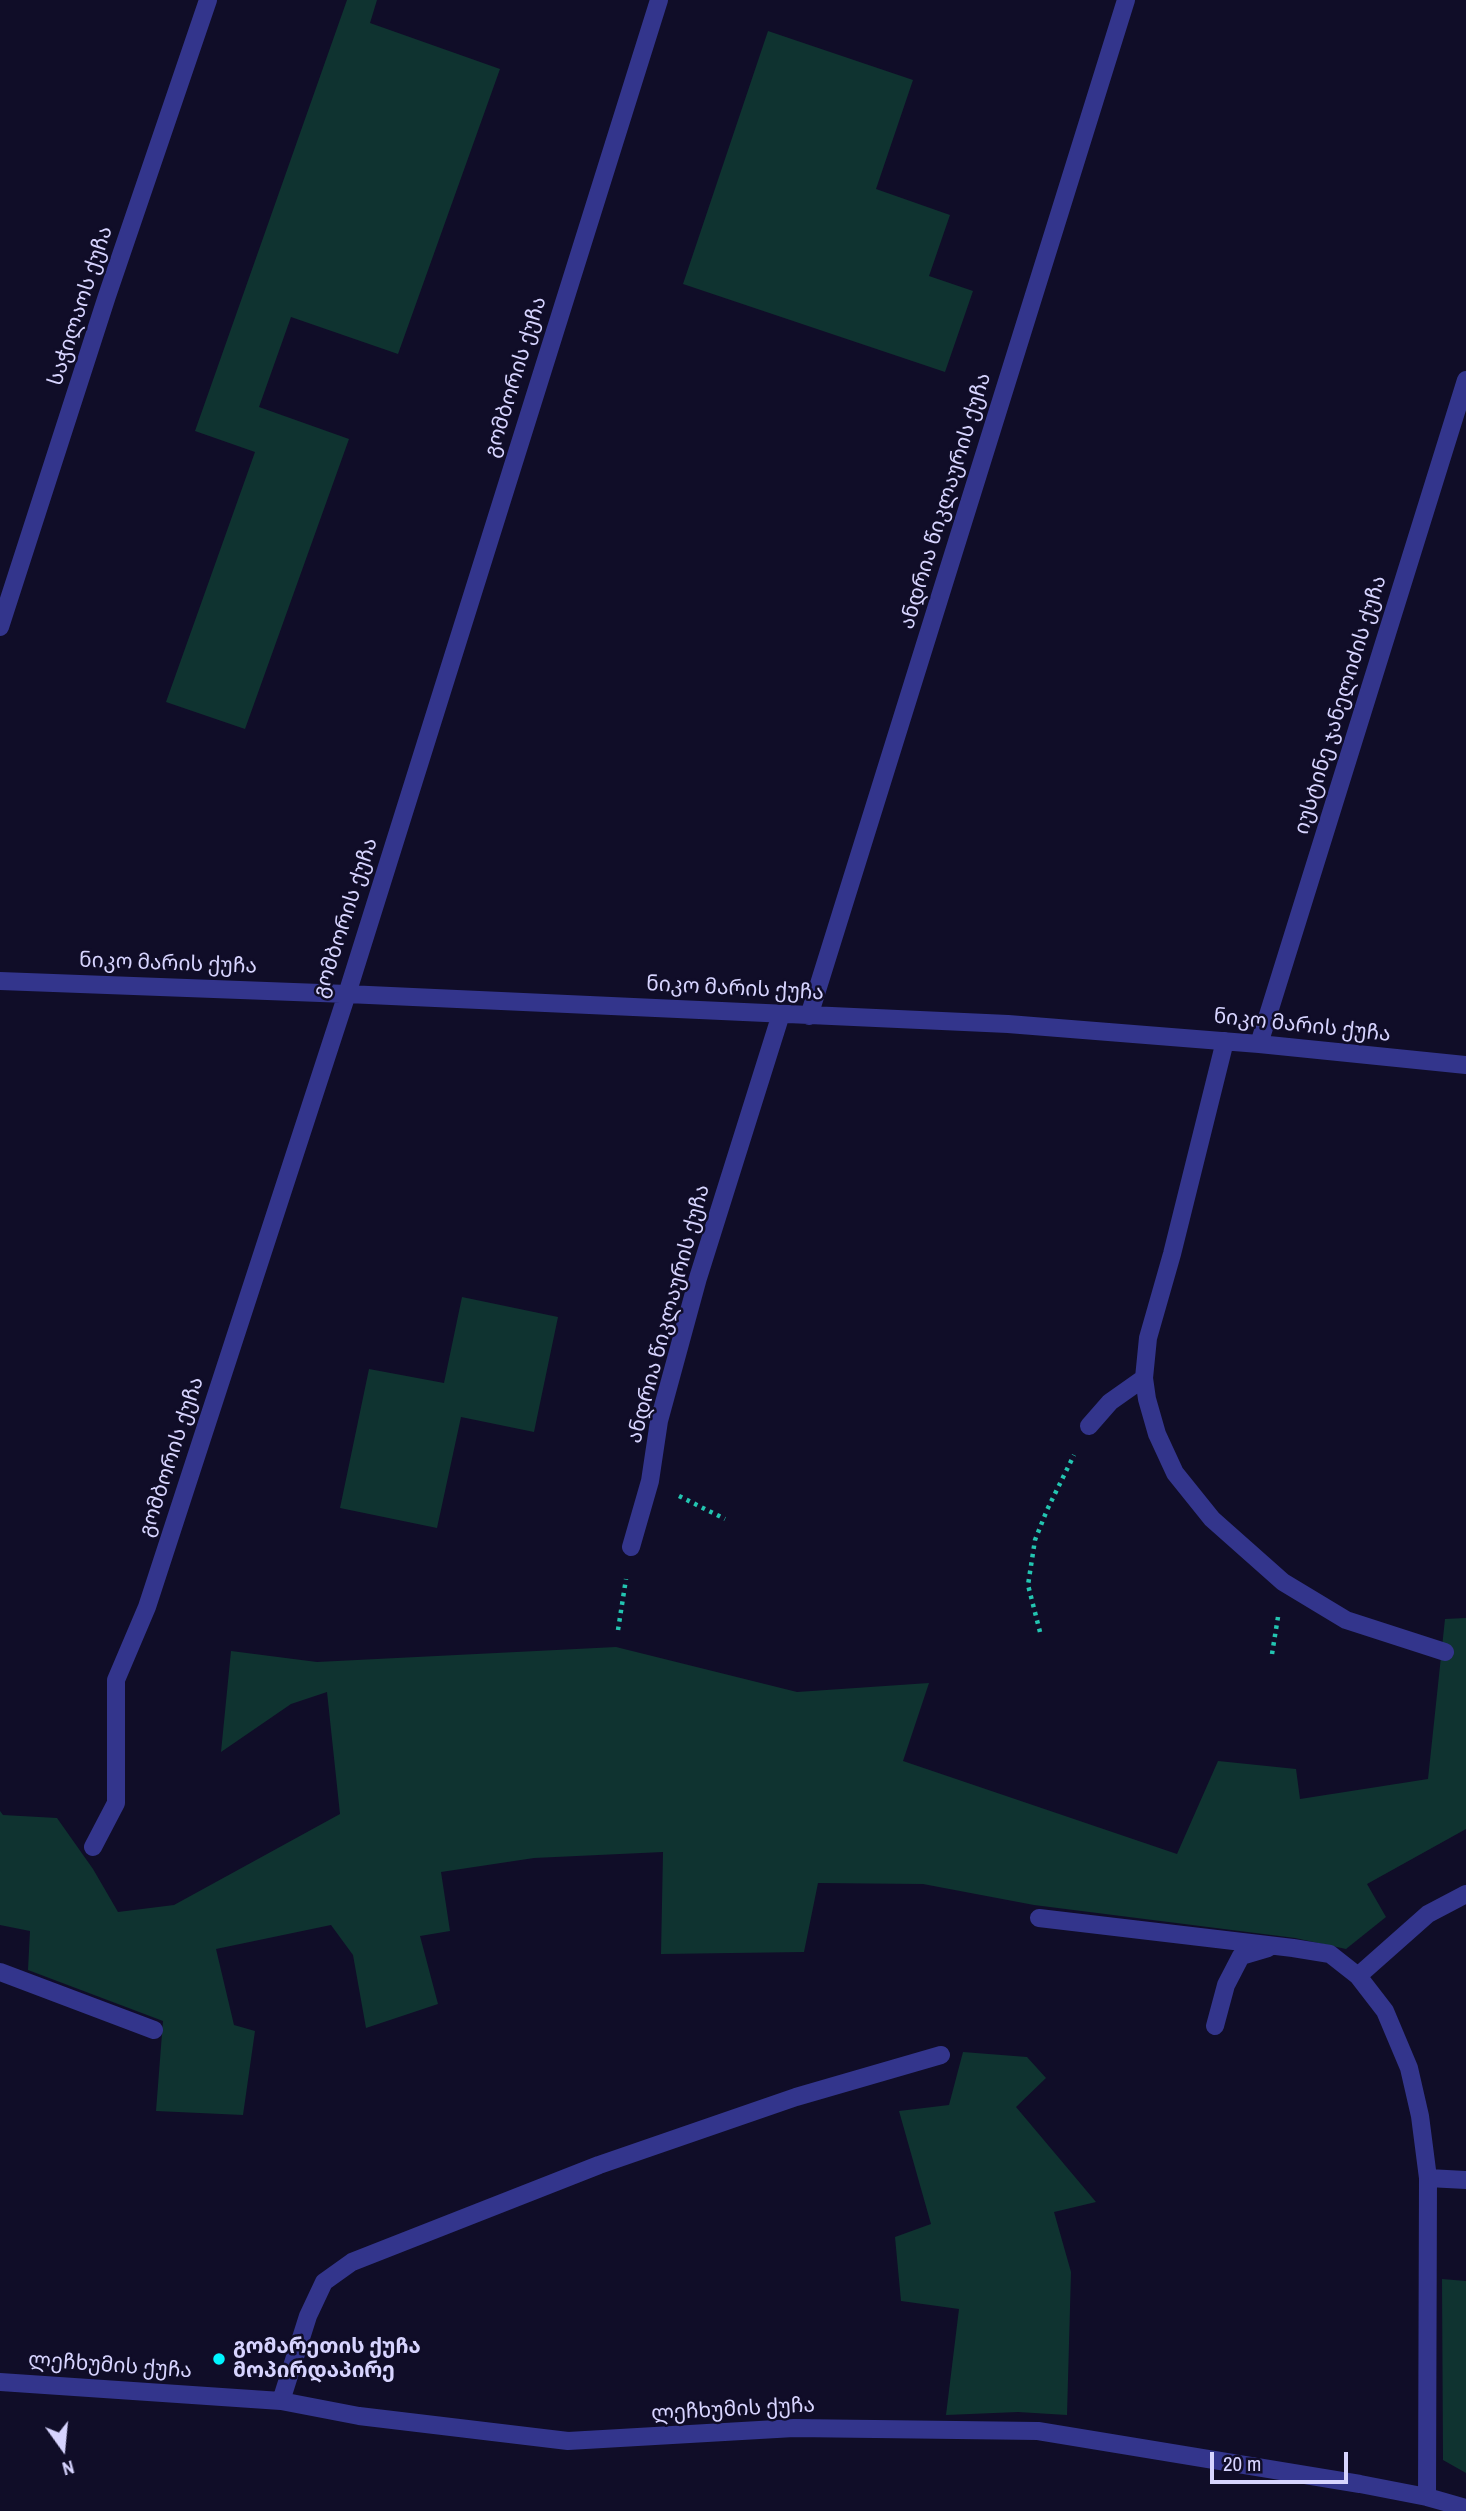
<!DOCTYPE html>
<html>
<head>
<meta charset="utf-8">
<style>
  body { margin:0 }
  #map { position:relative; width:1466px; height:2511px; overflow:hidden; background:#100d28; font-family:"Archivo Narrow",sans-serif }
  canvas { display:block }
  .north { position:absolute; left:28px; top:2413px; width:70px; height:70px; -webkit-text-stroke:5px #100d28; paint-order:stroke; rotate:165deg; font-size:19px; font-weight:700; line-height:28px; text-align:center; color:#d7d4ff }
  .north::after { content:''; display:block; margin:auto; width:24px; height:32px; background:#d7d4ff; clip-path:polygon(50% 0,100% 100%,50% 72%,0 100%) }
  .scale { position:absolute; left:1210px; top:2452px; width:138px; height:32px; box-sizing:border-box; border:4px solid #d7d4ff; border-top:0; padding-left:9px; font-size:21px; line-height:24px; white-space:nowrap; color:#d7d4ff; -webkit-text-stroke:5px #100d28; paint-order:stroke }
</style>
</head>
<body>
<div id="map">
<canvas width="1466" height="2511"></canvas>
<div class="north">N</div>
<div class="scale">20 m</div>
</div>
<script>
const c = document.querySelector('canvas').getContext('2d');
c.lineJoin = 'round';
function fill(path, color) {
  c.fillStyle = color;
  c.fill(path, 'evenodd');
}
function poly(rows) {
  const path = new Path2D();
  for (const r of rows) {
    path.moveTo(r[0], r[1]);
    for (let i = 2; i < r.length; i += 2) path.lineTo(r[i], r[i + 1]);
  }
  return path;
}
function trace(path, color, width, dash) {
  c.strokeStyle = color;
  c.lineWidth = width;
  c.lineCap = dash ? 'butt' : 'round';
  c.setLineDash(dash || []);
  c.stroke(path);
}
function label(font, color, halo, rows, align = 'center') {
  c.font = font + ' "Archivo Narrow","Noto Sans Georgian",sans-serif';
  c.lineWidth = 5;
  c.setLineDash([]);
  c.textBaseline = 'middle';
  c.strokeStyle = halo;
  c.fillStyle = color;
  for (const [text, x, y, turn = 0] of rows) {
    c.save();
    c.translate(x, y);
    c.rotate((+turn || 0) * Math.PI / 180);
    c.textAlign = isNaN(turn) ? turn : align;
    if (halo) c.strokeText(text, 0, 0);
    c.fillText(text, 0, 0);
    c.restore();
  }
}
const green = poly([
  [347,0,377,0,370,23,500,69,398,354,291,317,259,407,349,439,245,729,166,702,255,452,195,431],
  [768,31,913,80,876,189,950,215,929,276,973,291,945,372,683,284],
  [462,1297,558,1317,534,1432,461,1417,437,1528,340,1508,369,1369,444,1383],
  [1466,1618,1466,1829,1367,1884,1386,1917,1346,1949,1295,1938,1034,1905,923,1884,818,1883,804,1952,661,1954,663,1852,534,1858,441,1872,450,1931,420,1936,438,2004,366,2028,353,1955,331,1925,216,1949,234,2025,255,2031,243,2115,156,2111,163,2021,28,1970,30,1931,0,1925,0,1811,3,1815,57,1818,93,1869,118,1912,174,1905,340,1814,327,1692,291,1704,221,1752,231,1651,317,1662,616,1647,797,1692,929,1683,903,1761,1177,1854,1218,1761,1296,1769,1300,1799,1428,1779,1445,1619],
  [963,2052,1027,2057,1046,2078,1016,2107,1096,2202,1054,2212,1071,2272,1067,2415,1018,2412,946,2415,959,2309,901,2301,895,2237,931,2224,899,2111,949,2105],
  [1442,2279,1466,2281,1466,2473,1443,2460]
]);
const path = poly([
  [679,1496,725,1519],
  [618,1630,626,1579],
  [1040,1632,1028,1585,1035,1540,1047,1510,1074,1455],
  [1272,1654,1278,1617]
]);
const minor = poly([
  [0,627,107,296,208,0],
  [0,981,347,994,1008,1024,1259,1044,1466,1065],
  [809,1016,1126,0],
  [1225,1041,1172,1254,1148,1338,1144,1378,1147,1399,1157,1434,1175,1473,1212,1519,1283,1582,1346,1620,1445,1652],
  [1259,1044,1466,380],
  [1089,1426,1110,1402,1144,1378],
  [631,1547,650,1481,659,1421,698,1278,781,1014],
  [93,1847,116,1803,116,1680,147,1607,347,994,659,0],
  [1039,1918,1293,1948,1330,1954,1358,1976,1385,2011,1409,2068,1420,2116,1428,2178,1427,2497],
  [0,1972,154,2030],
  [1358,1976,1428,1914,1466,1894],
  [1215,2026,1226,1985,1241,1956,1268,1948],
  [1428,2178,1466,2180],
  [0,2382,281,2401,359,2416,568,2441,794,2428,1038,2431,1360,2484,1427,2497,1466,2508],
  [281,2401,308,2316,324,2282,352,2262,599,2165,796,2097,941,2055]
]);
const markers = [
  [219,2359,7,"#00f5ff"]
];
const streetNames = [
  ["საჭილაოს ქუჩა",81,306,-72],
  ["გომბორის ქუჩა",516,377,-73],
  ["ანდრია წიკლაურის ქუჩა",946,501,-73],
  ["იუსტინე ჯანელიძის ქუჩა",1341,705,-73],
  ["გომბორის ქუჩა",346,918,-72],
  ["ნიკო მარის ქუჩა",168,964,2],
  ["ნიკო მარის ქუჩა",735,989,3],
  ["ნიკო მარის ქუჩა",1302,1026,6],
  ["ანდრია წიკლაურის ქუჩა",669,1314,-75],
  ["გომბორის ქუჩა",172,1457,-72],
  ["ლეჩხუმის ქუჩა",110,2366,4],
  ["ლეჩხუმის ქუჩა",733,2410,-3]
];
const poiNames = [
  ["გომარეთის ქუჩა",233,2347],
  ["მოპირდაპირე",233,2371]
];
fill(green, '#0f3330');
trace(path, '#23c5b1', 4.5, [3.5, 5]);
trace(minor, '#33358c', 18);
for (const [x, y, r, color] of markers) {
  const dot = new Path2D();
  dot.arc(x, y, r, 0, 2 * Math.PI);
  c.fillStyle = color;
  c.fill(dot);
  trace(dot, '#100d28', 2.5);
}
label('21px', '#d7d4ff', '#100d28', streetNames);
label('bold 21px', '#d7d4ff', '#100d28', poiNames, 'left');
</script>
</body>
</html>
